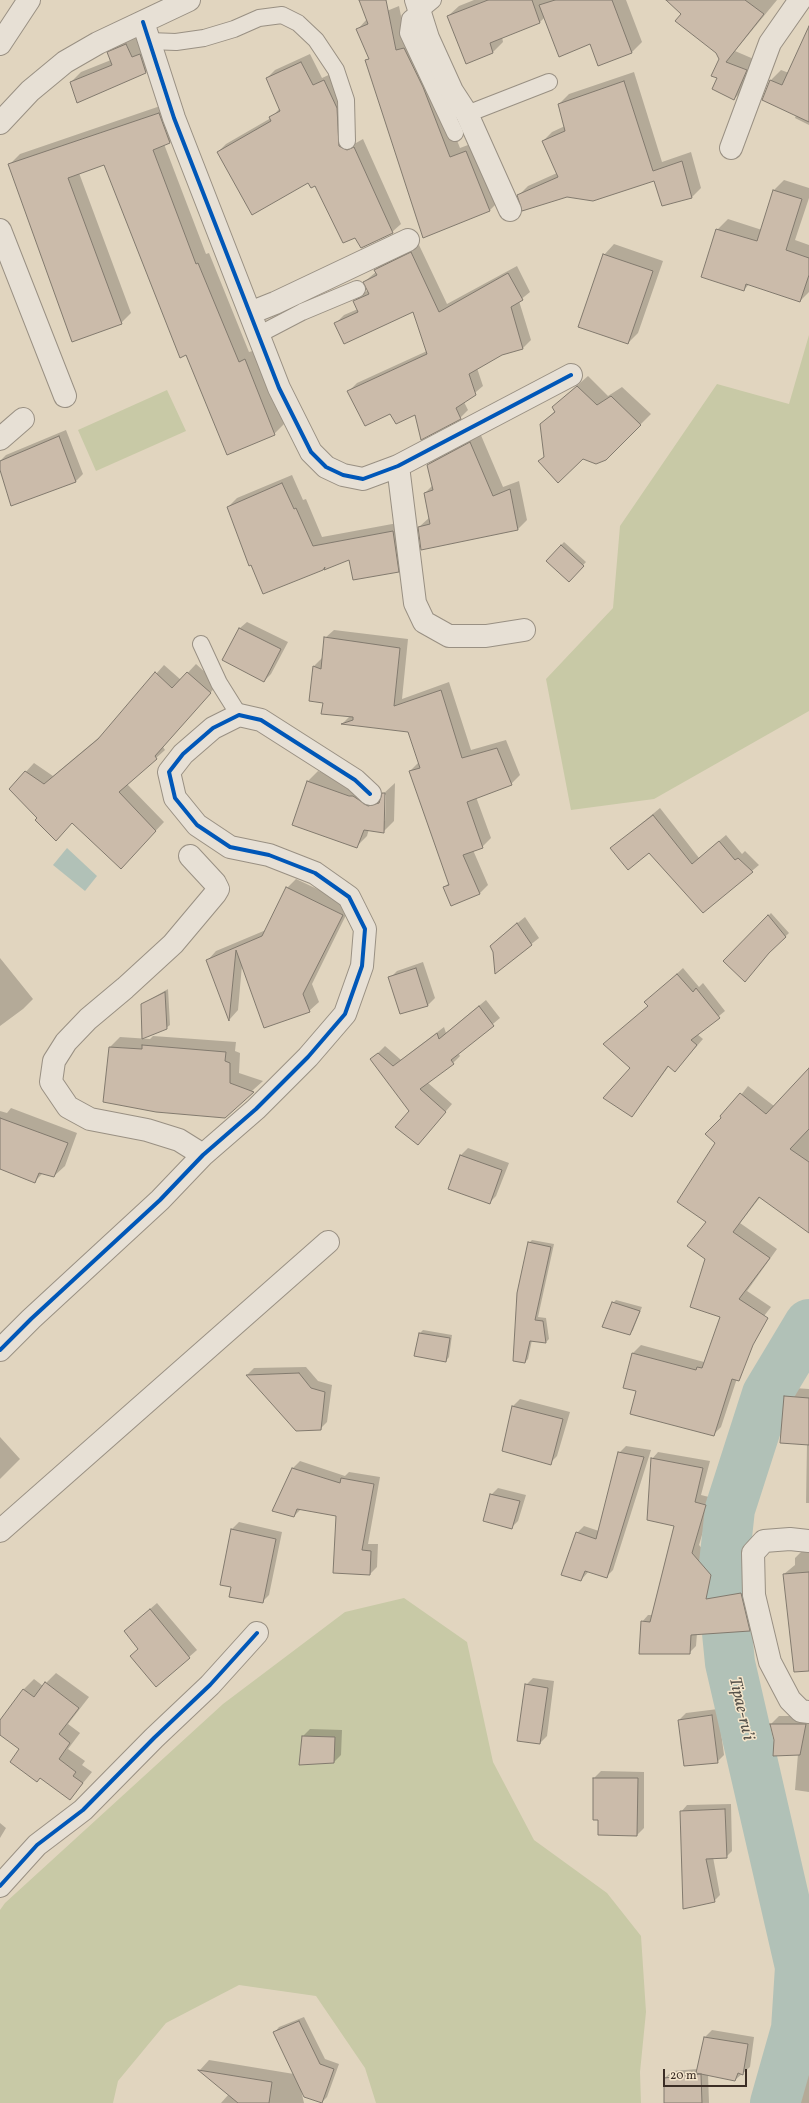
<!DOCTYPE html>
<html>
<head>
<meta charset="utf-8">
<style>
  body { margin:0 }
  #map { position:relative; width:809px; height:2103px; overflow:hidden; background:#e1d5bf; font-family:Vollkorn,serif }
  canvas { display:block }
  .scale { position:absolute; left:663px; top:2069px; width:84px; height:18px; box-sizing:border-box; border:2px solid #3b2d25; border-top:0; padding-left:5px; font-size:12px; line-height:14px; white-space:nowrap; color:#3b2d25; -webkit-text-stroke:3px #f5e6cc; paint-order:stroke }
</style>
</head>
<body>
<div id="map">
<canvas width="809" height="2103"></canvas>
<div class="scale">20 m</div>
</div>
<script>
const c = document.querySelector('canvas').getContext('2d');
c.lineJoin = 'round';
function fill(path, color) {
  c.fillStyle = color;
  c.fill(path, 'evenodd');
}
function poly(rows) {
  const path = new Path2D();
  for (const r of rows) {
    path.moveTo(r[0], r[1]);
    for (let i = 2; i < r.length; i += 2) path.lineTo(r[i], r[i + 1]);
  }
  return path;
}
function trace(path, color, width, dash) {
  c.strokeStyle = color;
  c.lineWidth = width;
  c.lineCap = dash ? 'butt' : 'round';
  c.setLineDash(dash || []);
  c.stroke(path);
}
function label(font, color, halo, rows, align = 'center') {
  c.font = font + ' Vollkorn,serif';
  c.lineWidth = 3;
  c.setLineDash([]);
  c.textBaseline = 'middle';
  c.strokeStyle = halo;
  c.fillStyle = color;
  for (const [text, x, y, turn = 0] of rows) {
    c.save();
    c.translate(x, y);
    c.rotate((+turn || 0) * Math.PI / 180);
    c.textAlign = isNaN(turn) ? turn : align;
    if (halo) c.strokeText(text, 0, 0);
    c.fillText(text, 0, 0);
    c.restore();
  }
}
const green = poly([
  [809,335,809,711,654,799,571,810,546,679,613,608,620,526,717,384,789,404],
  [167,390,186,431,96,471,78,430],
  [404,1598,467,1642,493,1762,534,1840,607,1893,641,1936,646,2012,640,2072,641,2103,376,2103,365,2068,316,1996,239,1985,166,2023,118,2081,113,2103,0,2103,0,1910,5,1903,223,1704,345,1612]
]);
const water = poly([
  [67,848,97,876,85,891,53,865]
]);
const shadow = poly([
  [474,0,626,0,642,42,632,52,590,43,545,17,540,22,502,37,503,42,493,52,448,16,459,6],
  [674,0,777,0,735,51,756,60,744,89,734,99,718,78,720,59,717,52,682,13],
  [399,6,406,41,432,77,460,148,476,142,500,200,490,210,367,61,370,58,358,29,367,19],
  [809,30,809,125,795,118,796,115,771,80,781,70,789,73],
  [136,34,156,62,146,72,78,102,71,82,81,72,111,60,109,53,119,42],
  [310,54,322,78,333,73,347,138,356,143,363,139,401,224,392,232,355,236,316,185,218,152,226,144,271,118,280,108,267,78,275,70],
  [634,72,662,162,691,152,701,188,692,197,662,205,655,180,567,196,518,196,528,186,557,173,543,141,552,132,565,126,559,104,569,94],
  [169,103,180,132,170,142,164,144,206,254,209,253,249,352,256,350,284,424,274,434,187,354,104,163,79,173,131,313,121,323,9,165,20,154],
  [784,180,809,188,809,198,795,240,809,245,809,292,800,301,749,284,744,290,717,230,728,219,762,230,774,190],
  [614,244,663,261,638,333,628,343,604,255],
  [419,245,447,304,517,266,530,292,519,301,531,340,523,348,502,354,477,368,483,386,464,402,468,410,460,418,390,413,349,391,357,383,427,351,413,311,336,323,344,315,358,309,354,301,368,290,364,282,376,272,375,270,383,262],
  [588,376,608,396,622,387,651,414,606,459,545,457,541,424,555,411,553,407],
  [66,430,83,474,76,481,0,467,0,461,6,455],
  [480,433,503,487,519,481,527,520,518,529,419,527,430,517,425,493,433,485,428,465,437,456],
  [292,475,303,500,306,499,322,537,403,522,407,562,398,571,350,558,326,566,228,507,237,498],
  [564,542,586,562,569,580,547,561],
  [247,622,288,642,271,674,264,681,240,628],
  [334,630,408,639,402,699,449,682,471,750,506,740,520,775,511,784,476,797,491,838,482,847,473,850,488,885,480,893,452,905,444,887,449,883,410,771,419,762,409,731,343,723,350,716,324,702,310,700,314,666,323,657,325,638],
  [196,664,218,684,163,747,165,750,127,784,164,822,129,859,73,822,38,818,10,789,34,763,53,776,103,734,164,665,181,680],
  [318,771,360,786,378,796,382,795,395,783,394,821,383,832,369,829,367,836,356,847,308,781],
  [386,794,385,821,383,821,384,797],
  [660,808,699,858,726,835,742,854,745,851,759,865,703,912,649,852,612,848],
  [296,879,351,905,312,984,319,1002,309,1011,242,965,238,1010,230,1019,207,961,216,951,266,930,287,888],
  [771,913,789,933,771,950,724,961],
  [525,917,539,938,496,972,498,939],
  [0,958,33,999,23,1009,0,1026],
  [423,962,435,998,428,1005,401,1013,390,978,397,971],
  [683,968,699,987,703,983,725,1011,697,1034,703,1039,681,1064,669,1066,632,1116,631,1068,604,1044,649,1006,652,997],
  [168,989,170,1025,166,1028,142,1004],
  [486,1000,500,1018,458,1053,460,1056,453,1063,428,1083,452,1104,424,1137,411,1111,372,1059,385,1046,401,1060,444,1027,446,1033],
  [153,1036,236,1042,235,1051,240,1053,239,1073,263,1081,224,1116,110,1047,120,1037,150,1039],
  [809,1069,809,1232,761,1196,740,1223,777,1249,747,1291,771,1307,739,1348,745,1354,721,1427,713,1435,637,1390,633,1353,641,1345,704,1362,706,1360,721,1317,706,1259,707,1221,716,1143,723,1118,748,1086,774,1106],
  [11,1108,77,1133,65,1166,54,1176,43,1173,35,1181,0,1168,0,1111,7,1113],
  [468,1148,509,1163,496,1196,489,1203,450,1188,461,1155],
  [532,1240,554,1244,538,1317,546,1318,549,1339,546,1342,532,1340,528,1359,525,1362,529,1243],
  [616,1300,642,1307,633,1330,630,1334,613,1303],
  [423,1330,452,1335,449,1357,446,1361,420,1333],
  [306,1367,318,1381,332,1385,327,1422,320,1429,247,1375,254,1368],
  [794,1388,809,1389,809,1503,806,1503,807,1444,785,1397],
  [520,1399,570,1412,557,1456,550,1463,513,1406],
  [0,1437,20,1459,0,1479],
  [626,1446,651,1450,613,1570,606,1577,589,1571,581,1580,577,1533,584,1526,599,1531,619,1453],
  [658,1452,710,1461,701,1495,713,1498,699,1545,718,1567,712,1593,748,1587,756,1623,749,1630,697,1633,696,1646,689,1653,642,1622,648,1615,652,1615,675,1525,652,1459],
  [300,1461,345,1476,349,1472,380,1477,368,1544,378,1544,377,1567,370,1574,337,1515,301,1509,294,1516,293,1468],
  [498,1488,526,1495,518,1521,511,1528,491,1495],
  [239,1522,282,1532,269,1595,262,1602,232,1586,232,1529],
  [804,1549,809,1549,809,1664,784,1574,795,1565,795,1558],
  [157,1603,197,1650,156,1686,139,1649,125,1631],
  [56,1673,89,1697,68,1724,80,1733,68,1749,85,1761,82,1765,92,1772,70,1799,41,1777,37,1781,21,1749,0,1733,0,1722,24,1689,34,1679,43,1686],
  [533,1678,554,1681,547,1736,540,1743,526,1685],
  [718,1709,724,1755,717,1762,681,1749,679,1720,686,1713],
  [779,1716,809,1716,809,1792,795,1790,798,1754,775,1740,771,1724],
  [310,1729,342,1730,341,1755,334,1762,300,1764,303,1736],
  [601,1771,644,1772,644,1828,637,1835,594,1778],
  [731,1804,732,1851,726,1857,713,1857,720,1895,714,1901,681,1812,687,1805],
  [0,1823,6,1828,0,1838],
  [304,2017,325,2059,339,2064,327,2097,322,2102,301,2090,304,2103,221,2103,229,2094,200,2070,209,2060,294,2074,274,2033,279,2027],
  [712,2030,754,2037,750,2067,735,2080,708,2074,709,2103,665,2103,665,2078,672,2071,698,2069,705,2037],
  [804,2058,809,2059,809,2103,788,2103,795,2067]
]);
const river = poly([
  [775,2103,796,2029,800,1967,730,1663,722,1582,730,1509,767,1394,809,1324]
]);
const building = poly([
  [359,0,386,0,396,50,404,48,423,87,450,157,466,151,490,211,423,238,365,60,369,59,356,29,368,24,359,0],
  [488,0,532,0,540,23,490,43,493,53,466,64,447,16,488,0],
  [555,0,612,0,632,53,598,66,590,44,559,57,539,5,555,0],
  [666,0,745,0,764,14,726,62,747,70,734,100,712,89,717,78,711,76,719,59,716,53,675,21,681,14,666,0],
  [809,26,809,122,762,100,770,80,782,85,809,26],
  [126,44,132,57,140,54,146,73,77,103,70,82,112,65,107,52,126,44],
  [301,62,313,85,324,80,337,108,339,146,347,150,354,147,393,233,361,248,355,238,343,243,315,186,311,188,308,183,252,215,217,152,271,121,269,117,280,111,266,78,301,62],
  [624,81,653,171,682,161,692,198,662,206,654,181,593,201,567,197,522,211,517,195,558,177,542,141,565,131,558,104,624,81],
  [159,113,170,143,153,150,196,264,198,263,239,362,245,359,275,435,227,455,186,355,180,358,104,165,68,178,122,324,72,342,8,164,159,113],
  [773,190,802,199,786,250,809,258,809,275,800,302,746,284,744,291,701,277,716,229,757,241,773,190],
  [411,252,439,312,508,273,523,300,511,307,523,349,502,355,469,374,476,395,456,408,461,419,421,440,415,415,396,424,390,414,365,426,347,391,427,354,413,312,344,344,334,323,358,312,353,301,369,294,363,282,377,275,374,270,411,252],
  [603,254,653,271,628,344,578,327,603,254],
  [577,386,597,405,611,396,641,425,606,460,596,464,583,459,558,483,538,461,544,457,540,424,555,412,552,407,577,386],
  [59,436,76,482,11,506,0,470,0,461,59,436],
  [470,442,493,496,510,489,518,530,421,550,418,527,430,524,424,493,433,490,427,465,470,442],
  [282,483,294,509,296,508,313,546,393,531,399,572,353,580,349,560,324,570,325,567,323,570,263,594,251,565,249,566,227,507,282,483],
  [561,545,584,566,569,582,546,561,561,545],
  [239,628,281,649,264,682,222,660,239,628],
  [324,637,400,648,394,706,441,690,462,758,497,748,512,785,467,802,483,848,463,855,480,894,451,906,443,887,449,885,409,771,420,768,408,732,341,724,353,720,353,717,321,714,323,703,309,701,313,666,321,669,324,637],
  [155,672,172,688,187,672,211,693,155,756,157,759,119,792,156,831,121,869,72,823,56,841,35,820,37,818,9,789,25,771,44,784,98,739,155,672],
  [307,781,349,796,353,796,368,806,379,803,382,793,385,793,384,833,364,830,357,848,292,825,307,781],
  [653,815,692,864,719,841,735,860,738,858,753,872,703,913,649,853,628,870,610,848,653,815],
  [286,887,343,915,303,994,310,1012,264,1028,236,950,229,1021,206,960,262,936,286,887],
  [768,915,786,937,769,953,745,982,723,961,768,915],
  [517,923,532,945,495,974,493,952,490,946,517,923],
  [416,968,428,1006,400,1014,388,977,416,968],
  [677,974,693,992,696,988,720,1018,691,1040,697,1045,675,1072,668,1066,632,1117,603,1098,630,1068,603,1044,648,1006,644,1002,677,974],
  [165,992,167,1029,142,1039,141,1004,165,992],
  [479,1006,494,1026,451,1060,454,1064,420,1089,446,1112,418,1145,395,1127,409,1111,370,1059,378,1053,393,1066,437,1033,439,1039,479,1006],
  [142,1045,226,1052,225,1061,230,1063,230,1083,254,1092,225,1118,156,1112,103,1102,109,1047,142,1049,142,1045],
  [809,1068,809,1129,790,1149,809,1162,809,1233,759,1197,733,1232,770,1258,739,1299,768,1318,753,1345,739,1381,732,1379,714,1436,630,1414,636,1391,623,1388,632,1353,696,1370,697,1367,702,1368,720,1317,690,1307,705,1259,687,1246,706,1222,677,1202,715,1143,705,1134,721,1118,720,1116,740,1093,766,1114,809,1068],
  [0,1118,68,1143,54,1177,39,1173,35,1183,0,1169,0,1118],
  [460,1155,502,1170,490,1204,448,1189,460,1155],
  [528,1242,551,1247,535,1320,543,1321,546,1343,530,1341,525,1363,513,1361,517,1293,528,1242],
  [612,1302,640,1311,630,1335,602,1327,612,1302],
  [419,1333,450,1338,446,1362,414,1356,419,1333],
  [299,1373,311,1388,325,1392,321,1430,296,1431,246,1375,299,1373],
  [784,1396,809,1398,809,1445,780,1443,784,1396],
  [512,1406,563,1419,551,1465,502,1451,512,1406],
  [618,1452,644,1457,607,1578,585,1571,581,1581,561,1575,576,1532,596,1539,618,1452],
  [651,1458,703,1468,695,1502,706,1505,692,1553,711,1575,706,1599,741,1593,750,1631,691,1635,690,1654,639,1654,641,1621,650,1622,674,1526,647,1520,651,1458],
  [292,1468,340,1483,341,1478,374,1484,362,1550,371,1551,370,1575,333,1573,336,1516,297,1509,294,1517,272,1511,292,1468],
  [490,1494,520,1501,512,1529,483,1521,490,1494],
  [231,1529,276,1539,263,1603,229,1597,231,1587,220,1585,231,1529],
  [809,1572,809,1671,794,1672,783,1574,809,1572],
  [150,1609,190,1658,156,1687,130,1656,138,1649,124,1631,150,1609],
  [45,1682,79,1708,59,1734,70,1743,59,1759,76,1772,73,1776,83,1783,70,1800,40,1778,37,1782,10,1762,19,1749,0,1735,0,1720,23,1689,34,1697,45,1682],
  [525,1684,548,1688,540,1744,517,1741,525,1684],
  [712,1715,718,1763,684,1766,678,1720,712,1715],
  [770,1724,806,1724,800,1755,773,1756,774,1740,770,1724],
  [302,1736,335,1737,334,1763,299,1765,302,1736],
  [593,1778,638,1778,637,1836,598,1835,598,1820,593,1820,593,1778],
  [725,1809,727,1858,706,1859,715,1902,683,1909,680,1811,725,1809],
  [299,2021,320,2064,334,2069,322,2103,304,2097,273,2032,299,2021],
  [704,2037,748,2044,743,2075,738,2073,735,2081,696,2073,704,2037],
  [198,2070,272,2082,269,2103,238,2103,198,2070],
  [701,2074,702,2103,664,2103,664,2078,701,2074]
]);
const service = poly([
  [433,0,410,19,408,33,455,133],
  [149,41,176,42,204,38,234,29,259,18,282,15,298,23,316,40,336,70,346,100,347,141],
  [467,114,549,82],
  [258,335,302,312,357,289],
  [201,644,219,683,239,715]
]);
const minor = poly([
  [416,0,428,38,452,91,467,114,510,210],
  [143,22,174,118,279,388,311,452,326,467,343,475,363,479,398,466,571,375],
  [0,44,29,0],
  [0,123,30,91,65,62,98,43,189,0],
  [731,148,770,43,800,0],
  [0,230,65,396],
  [250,313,275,303,408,240],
  [0,439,23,419],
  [398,466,415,603,424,622,449,636,486,636,524,630],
  [190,856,215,883,218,889,215,894,173,944,125,988,88,1019,66,1042,54,1061,51,1082,68,1107,90,1119,147,1130,179,1140,203,1155],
  [0,1350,31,1319,160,1200,203,1155,256,1109,308,1057,345,1014,362,966,365,929,349,897,315,873,269,855,230,847,197,825,175,798,169,772,183,754,213,728,239,715,261,720,355,780,370,794],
  [0,1531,328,1242],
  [809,1541,790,1539,764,1541,753,1553,754,1595,770,1662,790,1700,801,1711,809,1712],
  [0,1886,37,1845,83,1810,154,1738,210,1685,257,1633]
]);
const cycleway = poly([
  [143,22,174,118,279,388,311,452,326,467,343,475,363,479,398,466,571,375],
  [0,1350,31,1319,160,1200,203,1155,256,1109,308,1057,345,1014,362,966,365,929,349,897,315,873,269,855,230,847,197,825,175,798,169,772,183,754,213,728,239,715,261,720,355,780,370,794],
  [0,1886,37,1845,83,1810,154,1738,210,1685,257,1633]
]);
const waterNames = [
  ["Tipae-ru’i",740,1709,77]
];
fill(green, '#c8c9a6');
fill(water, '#b1c1b7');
fill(shadow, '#0003');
trace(river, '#b1c1b7', 50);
fill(building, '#cbbbaa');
trace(building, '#827a6e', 1);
trace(service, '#999083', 18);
trace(minor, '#999083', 24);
trace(service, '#e7e0d5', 16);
trace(minor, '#e7e0d5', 22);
trace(cycleway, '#0057b8', 4);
label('italic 17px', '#545049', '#f5e6cc', waterNames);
</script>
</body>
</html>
